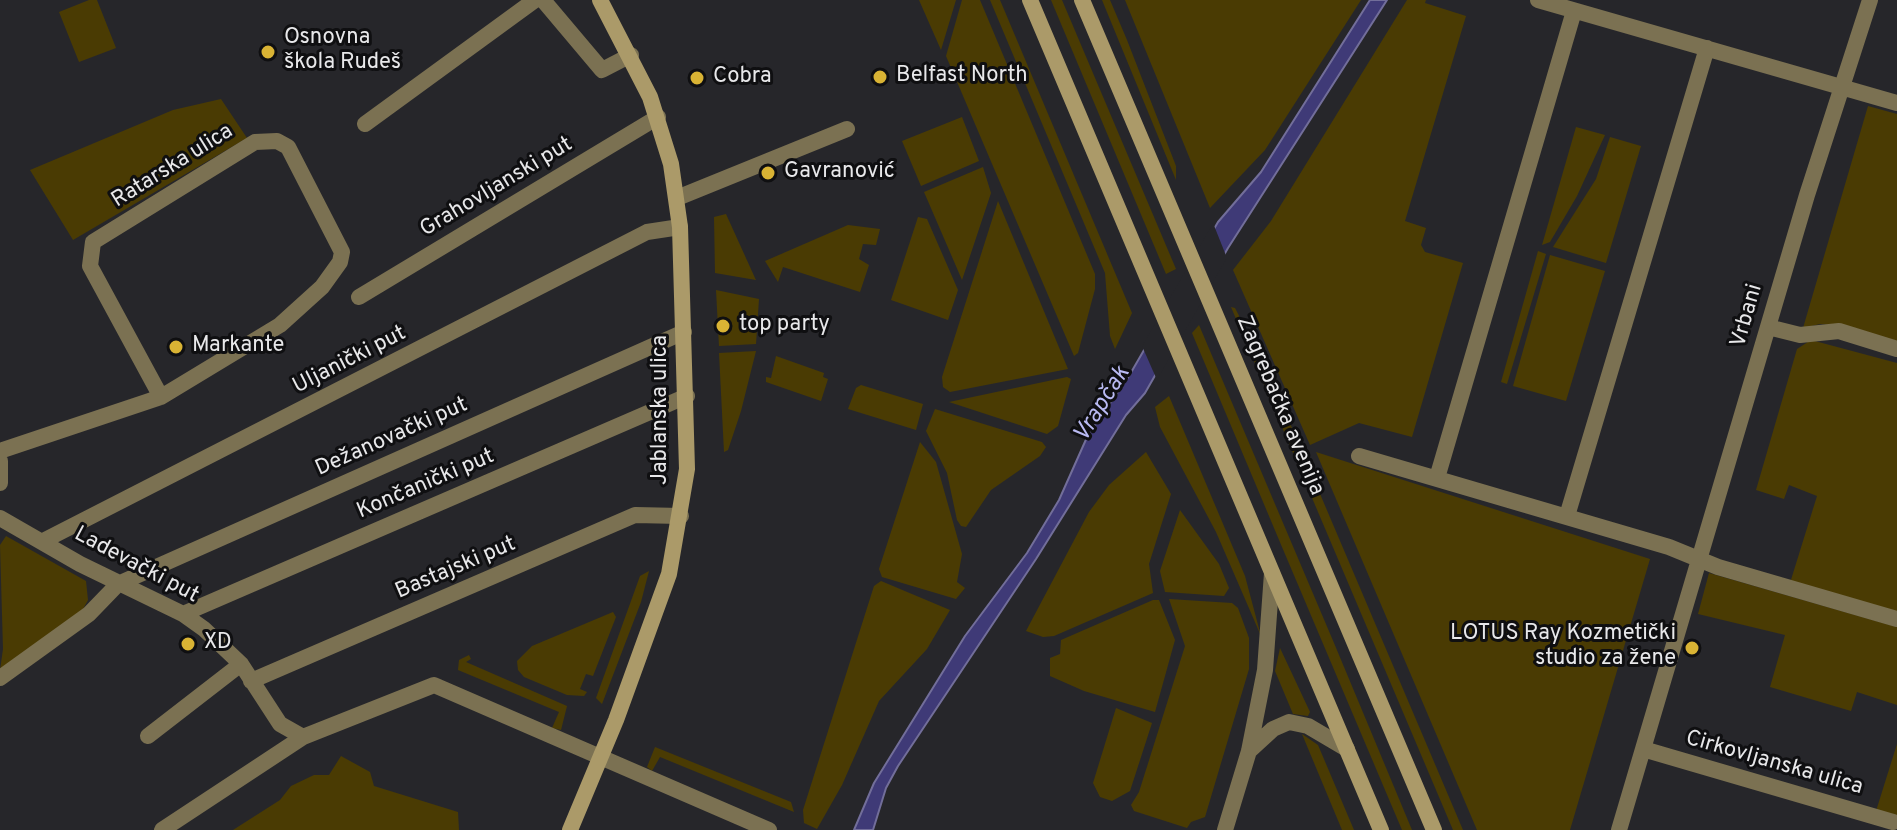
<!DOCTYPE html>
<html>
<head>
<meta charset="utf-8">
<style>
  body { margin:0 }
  canvas { display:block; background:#26262a }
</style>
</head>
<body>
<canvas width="1897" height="830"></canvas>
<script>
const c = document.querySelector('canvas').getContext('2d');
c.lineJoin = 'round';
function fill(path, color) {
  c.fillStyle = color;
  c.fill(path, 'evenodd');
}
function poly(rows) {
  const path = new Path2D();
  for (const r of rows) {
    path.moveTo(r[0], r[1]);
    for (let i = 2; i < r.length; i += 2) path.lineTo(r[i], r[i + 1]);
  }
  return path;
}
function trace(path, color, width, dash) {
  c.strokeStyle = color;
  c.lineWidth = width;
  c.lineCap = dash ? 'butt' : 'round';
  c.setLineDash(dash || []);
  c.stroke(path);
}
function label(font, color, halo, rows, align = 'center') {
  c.font = font + ' Overpass,sans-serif';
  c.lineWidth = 6;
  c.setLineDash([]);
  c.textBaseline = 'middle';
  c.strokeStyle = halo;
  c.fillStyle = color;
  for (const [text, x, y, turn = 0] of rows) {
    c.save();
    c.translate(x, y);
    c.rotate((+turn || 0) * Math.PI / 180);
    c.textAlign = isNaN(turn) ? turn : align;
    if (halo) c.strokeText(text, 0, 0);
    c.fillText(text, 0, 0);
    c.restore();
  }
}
const green = poly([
  [89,0,97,0,116,48,79,62,59,12],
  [919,0,956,0,941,50],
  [962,0,980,0,1095,274,1095,289,1078,353,1074,356,946,56],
  [990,0,1000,0,1132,313,1115,349,1110,336,1105,273],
  [1051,0,1062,0,1176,269,1166,274],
  [1102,0,1110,0,1127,40,1176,166,1176,180],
  [1125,0,1361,0,1265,150,1210,208],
  [1407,0,1426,0,1425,3,1466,16,1405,221,1426,228,1421,245,1425,252,1463,263,1412,437,1359,423,1310,445,1233,270,1271,221],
  [221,99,247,138,73,240,30,170,173,110],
  [1868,106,1897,114,1897,343,1847,326,1820,324,1803,328],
  [962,117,979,161,921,186,902,141],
  [1576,127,1605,135,1577,196,1550,242,1542,245],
  [1610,137,1641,146,1606,263,1553,247,1596,179],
  [983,167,991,193,962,280,924,192],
  [998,201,1068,369,950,392,943,387,942,377],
  [726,214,755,278,756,280,715,273,714,217],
  [918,217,927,219,958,290,948,320,891,300],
  [848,225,880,229,876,245,863,244,859,259,869,265,860,292,783,267,778,282,765,261],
  [1538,251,1546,254,1507,384,1501,382],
  [1550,255,1605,271,1566,401,1513,386],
  [716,290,759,299,756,344,719,346],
  [1231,307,1235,308,1269,374,1463,830,1453,830],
  [1199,325,1334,643,1412,830,1402,830,1282,547,1192,333],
  [1811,340,1897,363,1897,613,1790,583,1817,496,1789,485,1784,499,1756,490,1797,349],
  [756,351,741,411,728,450,724,452,719,353],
  [776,356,824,373,823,377,828,379,821,401,766,382,766,377,771,378],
  [1067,377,1071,379,1058,426,1047,434,949,402],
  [861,385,923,404,916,430,848,409,856,388],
  [1169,396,1245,576,1261,636,1216,532,1160,427,1155,407],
  [935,409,1042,442,1046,447,1040,456,991,490,966,527,961,526,957,520,947,473,926,431],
  [920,442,936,462,962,554,957,582,965,588,956,599,882,577,879,569],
  [1146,452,1171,494,1149,564,1153,593,1054,636,1043,637,1026,631,1089,512,1109,485],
  [1316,452,1650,559,1570,830,1477,830],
  [1180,510,1219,564,1229,588,1224,596,1165,592,1160,571],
  [6,536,86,581,88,600,82,611,0,670,3,649,0,545],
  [649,571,641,602,602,704,596,698,640,576],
  [1709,573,1897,627,1897,705,1857,692,1851,711,1770,687,1785,635,1698,614],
  [881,581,950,610,927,649,879,701,842,785,817,829,804,823,803,810,874,586],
  [1169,599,1232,603,1238,608,1249,638,1249,669,1205,817,1191,822,1187,828,1134,811,1131,805,1139,792,1185,646],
  [1153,600,1159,600,1175,640,1155,712,1084,691,1050,676,1050,658,1060,654,1061,640],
  [613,612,616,617,593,676,586,674,580,689,587,692,584,696,567,695,524,677,518,670,517,661,532,646],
  [1280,648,1310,712,1308,716,1293,714,1275,671],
  [469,655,471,659,466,662,567,706,561,730,552,728,559,712,458,670,459,660],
  [1116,708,1152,723,1130,791,1112,801,1100,797,1093,783],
  [1302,734,1318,745,1354,830,1342,830],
  [1897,744,1897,818,1876,811],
  [655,747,791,802,794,812,660,757,652,771,647,767],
  [341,756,370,772,374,786,458,812,459,830,233,830,280,800,291,786,314,775,329,775]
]);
const water = poly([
  [1370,0,1387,0,1228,248,1145,393,1126,415,1036,559,898,766,886,788,873,830,854,830,874,783,965,636,1027,553,1059,500,1088,435,1129,376,1218,222,1261,172,1370,0]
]);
const pier = poly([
  [1213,223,1227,258,1157,380,1142,346]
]);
const street = poly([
  [543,0,602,70,631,55],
  [1538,0,1897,103],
  [365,124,535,0],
  [677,198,847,129],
  [359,297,658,117],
  [1768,327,1800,335,1839,331,1897,349],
  [0,451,161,397,280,325,322,287,340,262,342,252,288,147,277,141,255,142,93,242,90,266,161,397],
  [1359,456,1669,547,1718,567,1897,619],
  [0,461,0,483],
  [1437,478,1574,11],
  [1567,516,1707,48],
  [0,518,80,564,183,614,204,629,241,664,280,724,303,737],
  [43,541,647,232,680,227],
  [183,614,687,396],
  [0,678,89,614,118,584,684,332],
  [251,681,635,515,681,516],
  [148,736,241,664],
  [1643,749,1893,822],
  [1249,751,1273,729,1289,722,1308,726,1347,749],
  [162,830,303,737,434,685,769,830],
  [1225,830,1249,751,1265,670,1272,573],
  [1619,830,1807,195,1870,0]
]);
const secondary = poly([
  [1030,0,1381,830],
  [1082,0,1434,830],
  [570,830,616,720,669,574,687,469,680,227,671,164,650,97,600,0]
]);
const markers = [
  [268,52,8,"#d9b334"],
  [880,77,8,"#d9b334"],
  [697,78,8,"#d9b334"],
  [768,173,8,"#d9b334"],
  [723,326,8,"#d9b334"],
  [176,347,8,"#d9b334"],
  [188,644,8,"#d9b334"],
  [1692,648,8,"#d9b334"]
];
const poiNames = [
  ["Osnovna",284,39],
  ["škola Rudeš",284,64],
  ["Belfast North",896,77],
  ["Cobra",713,78],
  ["Gavranović",784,173],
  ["top party",739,326],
  ["Markante",192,347],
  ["LOTUS Ray Kozmetički",1676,635,"right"],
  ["studio za žene",1676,660,"right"],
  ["XD",204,644]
];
const streetNames = [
  ["Ratarska ulica",173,167,-32],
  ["Grahovljanski put",497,188,-31],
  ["Vrbani",1748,316,-74],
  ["Uljanički put",350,361,-27],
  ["Zagrebačka avenija",1279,406,67],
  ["Jablanska ulica",662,410,-90],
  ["Dežanovački put",392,438,-24],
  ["Končanički put",426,485,-23],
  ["Ladevački put",136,566,28],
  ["Bastajski put",456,569,-23],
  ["Cirkovljanska ulica",1774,764,16]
];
const waterNames = [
  ["Vrapčak",1103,405,-58]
];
fill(green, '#4a3b03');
fill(water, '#3f3a77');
trace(water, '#726e9a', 2);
fill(pier, '#26262a');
trace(street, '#7b7152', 16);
trace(secondary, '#ab9a69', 16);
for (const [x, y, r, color] of markers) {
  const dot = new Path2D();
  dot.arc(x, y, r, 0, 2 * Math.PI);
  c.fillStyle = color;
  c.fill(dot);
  trace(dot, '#0f0f11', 3);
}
label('22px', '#e8e8ea', '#0f0f11', poiNames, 'left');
label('22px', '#e8e8ea', '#0f0f11', streetNames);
label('italic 24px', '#b9baf2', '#0f0f11', waterNames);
</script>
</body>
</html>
